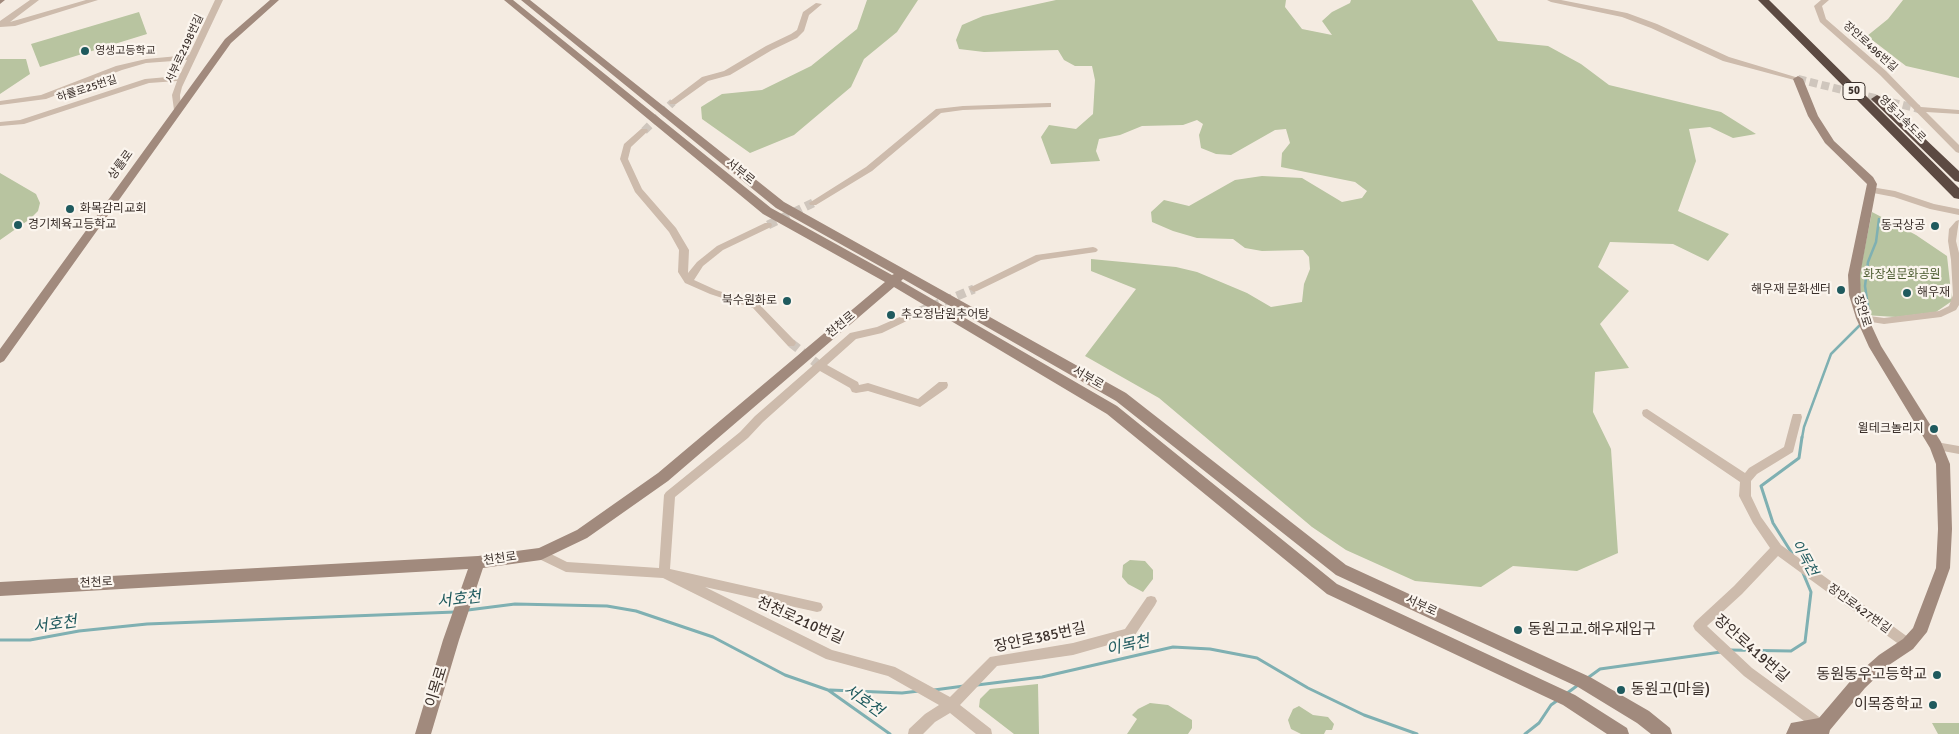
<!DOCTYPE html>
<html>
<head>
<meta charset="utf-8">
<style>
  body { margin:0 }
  canvas { display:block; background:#f4ebe1 }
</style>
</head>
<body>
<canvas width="1959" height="734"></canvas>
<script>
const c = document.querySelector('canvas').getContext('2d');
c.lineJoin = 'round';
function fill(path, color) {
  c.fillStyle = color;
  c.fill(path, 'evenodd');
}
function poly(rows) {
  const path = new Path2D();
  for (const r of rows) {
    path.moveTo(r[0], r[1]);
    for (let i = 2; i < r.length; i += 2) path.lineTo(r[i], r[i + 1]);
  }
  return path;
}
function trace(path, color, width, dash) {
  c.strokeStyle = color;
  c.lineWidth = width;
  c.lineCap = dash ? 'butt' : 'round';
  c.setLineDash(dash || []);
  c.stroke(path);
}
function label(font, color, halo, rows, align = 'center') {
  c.font = font + ' Signika,"Noto Sans KR",sans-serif';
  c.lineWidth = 4.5;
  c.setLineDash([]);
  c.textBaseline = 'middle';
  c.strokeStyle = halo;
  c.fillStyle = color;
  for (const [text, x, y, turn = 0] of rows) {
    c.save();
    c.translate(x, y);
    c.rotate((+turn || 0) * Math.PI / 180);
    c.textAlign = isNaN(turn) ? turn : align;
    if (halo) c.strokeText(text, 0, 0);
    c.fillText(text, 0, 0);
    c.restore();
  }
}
const green = poly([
  [867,0,918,0,897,32,864,59,851,87,794,135,750,153,702,119,701,107,722,94,762,90,811,66,857,29],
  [1056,0,1286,0,1285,7,1302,29,1332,35,1322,21,1332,12,1350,3,1351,0,1472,0,1498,41,1548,46,1581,64,1609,85,1721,112,1756,134,1733,138,1710,127,1689,129,1696,161,1678,211,1729,234,1708,261,1673,244,1610,242,1598,267,1629,291,1600,324,1629,368,1595,372,1593,412,1611,449,1618,553,1577,571,1513,566,1481,587,1415,581,1346,550,1312,527,1159,398,1085,356,1136,289,1091,271,1091,259,1176,267,1197,272,1247,293,1271,307,1302,302,1304,284,1310,269,1309,257,1303,250,1262,251,1245,248,1233,239,1197,238,1173,231,1152,222,1151,212,1164,200,1189,206,1235,180,1262,176,1302,178,1342,202,1362,198,1367,191,1355,182,1281,167,1282,153,1290,143,1286,129,1275,130,1231,155,1216,154,1201,148,1199,135,1203,124,1197,120,1183,125,1142,126,1120,135,1099,139,1096,151,1100,161,1051,164,1041,137,1049,125,1076,129,1093,114,1095,80,1092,66,1075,66,1064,60,1058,50,984,52,959,49,956,40,962,25,983,16],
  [1903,0,1959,0,1959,78,1906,66,1867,36,1888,19],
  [139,12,147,34,40,67,31,44],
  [0,59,26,59,30,74,0,94],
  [0,173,36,194,40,203,38,211,30,219,0,240],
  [1872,212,1916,235,1947,256,1952,301,1936,312,1896,317,1864,315,1859,277],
  [1130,560,1145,561,1153,570,1153,579,1143,592,1128,584,1122,577,1123,565],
  [1038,684,1039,734,1014,734,979,707,980,699,990,689],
  [1150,703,1168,705,1192,720,1192,728,1188,734,1127,734,1137,719,1132,715,1138,709],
  [1299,706,1313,715,1328,717,1334,724,1332,730,1326,730,1324,734,1301,734,1291,729,1288,720,1293,709],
  [1959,723,1959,734,1938,734,1932,723]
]);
const streamFar1 = poly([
  [1866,318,1869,313,1865,286,1868,262,1876,242,1879,219],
  [1802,438,1804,427,1831,354,1861,324]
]);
const stream = poly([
  [1793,555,1773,523,1761,486,1799,458,1802,437],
  [468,610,515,604,607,606,636,611,713,637,785,675,828,690,890,734],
  [0,640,30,640,79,631,147,624,455,612],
  [1729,650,1791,651,1805,642,1811,592,1803,573],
  [1589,677,1600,669,1721,652],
  [977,685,1042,677,1173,647,1210,649,1257,658,1308,688,1364,715,1417,734],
  [830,690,902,693,919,691],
  [934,690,964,686],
  [1566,694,1578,685],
  [1525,734,1539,723,1551,705,1558,700]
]);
const streetTunnelFar1 = poly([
  [1798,79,1919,109],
  [644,131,673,102]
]);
const streetTunnel = poly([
  [768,225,813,203],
  [918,312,974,289],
  [791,343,820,366]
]);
const street = poly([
  [30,0,39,0,10,22,86,0,98,0,15,26,0,27,0,21,30,0],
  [215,0,223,0,182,87,180,95,181,112,175,112,174,110,172,95,177,81,149,83,24,124,0,126,0,122,20,120,145,79,179,76,187,60,146,63,122,70,46,99,0,105,0,101,41,95,116,66,146,59,189,55,215,0],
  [1547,0,1561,0,1627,13,1657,24,1729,57,1802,79,1798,81,1723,61,1651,28,1622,17,1551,2,1547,0],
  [1821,0,1829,0,1822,6,1826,19,1886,71,1921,107,1959,110,1959,114,1926,112,1959,145,1959,153,1956,152,1880,75,1820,22,1814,6,1821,0],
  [816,3,822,4,809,15,804,31,797,38,772,50,730,75,708,81,676,104,670,104,669,102,702,77,724,71,766,46,791,34,797,30,803,12,816,3],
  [1048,103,1051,103,1051,107,963,110,941,113,872,171,816,205,810,205,809,203,866,167,936,109,963,106,1048,103],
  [641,129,647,129,648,131,631,147,628,159,642,189,676,228,689,250,688,273,697,262,717,246,765,223,771,223,772,225,771,227,723,250,703,266,694,280,716,290,759,304,794,340,796,343,794,346,788,346,753,308,710,294,685,283,678,272,679,250,669,232,635,192,620,159,624,144,641,129],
  [1871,187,1895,191,1934,204,1959,209,1959,215,1930,209,1894,197,1868,192,1867,190,1871,187],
  [1959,220,1956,241,1959,253,1959,305,1956,310,1941,317,1884,324,1859,320,1857,318,1862,315,1884,318,1939,311,1949,306,1953,295,1951,260,1948,241,1949,229,1956,221,1959,220],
  [1093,247,1096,248,1098,250,1096,252,1041,260,977,291,974,292,969,289,971,287,1036,255,1093,247],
  [918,309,923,312,921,314,882,333,856,339,827,365,858,382,859,385,868,383,918,399,939,382,947,382,948,385,947,388,920,407,868,391,856,393,852,392,850,388,820,371,763,422,748,438,675,497,670,569,821,603,823,607,821,611,817,612,705,587,832,650,895,667,950,697,990,657,1073,643,1125,629,1147,597,1151,596,1155,597,1157,601,1155,605,1133,638,1073,655,997,666,960,705,991,729,992,734,976,734,950,713,935,722,923,734,908,734,909,729,925,714,939,705,888,676,826,659,663,578,566,572,537,558,535,554,537,550,541,549,567,562,659,568,664,495,666,492,740,432,755,416,850,333,877,327,918,309],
  [1647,409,1745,473,1749,468,1784,447,1792,417,1793,414,1801,414,1802,417,1793,452,1757,474,1751,481,1751,496,1761,517,1781,545,1912,640,1914,644,1912,648,1908,650,1904,648,1778,556,1742,594,1707,626,1752,668,1826,722,1827,726,1826,730,1821,732,1816,730,1744,676,1695,630,1693,626,1695,622,1734,586,1770,548,1753,523,1739,496,1740,482,1643,416,1642,413,1643,410,1647,409],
  [1936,442,1959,446,1959,454,1932,449,1931,446,1932,443,1936,442]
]);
const secondary = poly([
  [0,0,5,0,0,4,0,0],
  [270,0,279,0,231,43,4,361,0,363,0,349,225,39,270,0],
  [504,0,513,0,771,208,892,275,894,274,776,208,521,0,530,0,784,202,1126,393,1346,565,1590,677,1649,711,1670,728,1672,734,1651,734,1637,723,1578,687,1336,575,1116,401,903,279,901,281,1117,406,1337,584,1575,695,1627,728,1629,734,1607,734,1563,705,1327,594,1107,414,894,287,668,481,587,538,541,560,483,568,459,640,431,734,415,734,443,640,468,569,0,596,0,582,478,556,539,548,577,530,658,473,885,282,763,214,504,0],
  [1798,76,1803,79,1818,116,1834,141,1873,177,1877,184,1860,275,1861,295,1868,318,1881,346,1941,442,1950,464,1952,529,1950,568,1927,632,1913,649,1889,665,1865,688,1830,730,1829,734,1786,734,1791,723,1819,718,1853,678,1879,655,1903,639,1913,628,1936,568,1938,529,1936,464,1930,448,1869,347,1856,318,1849,295,1848,275,1867,184,1825,143,1808,116,1793,79,1798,76]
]);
const highway = poly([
  [1758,0,1769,0,1959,188,1959,199,1954,198,1758,0],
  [1877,95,1881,97,1959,171,1959,182,1955,181,1873,101,1871,99,1877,95]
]);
const markers = [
  [85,51,5,"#1f5a5e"],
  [70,209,5,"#1f5a5e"],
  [18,225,5,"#1f5a5e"],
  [1935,226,5,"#1f5a5e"],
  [1841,290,5,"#1f5a5e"],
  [1907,293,5,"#1f5a5e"],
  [787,301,5,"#1f5a5e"],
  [891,315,5,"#1f5a5e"],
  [1934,429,5,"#1f5a5e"],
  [1518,630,5,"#1f5a5e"],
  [1937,675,5,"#1f5a5e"],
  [1621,690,5,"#1f5a5e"],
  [1933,705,5,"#1f5a5e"]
];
const farStreetnames = [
  ["장안로496번길",1870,47,42],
  ["서부로2198번길",185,49,-65],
  ["하률로25번길",87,89,-18],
  ["영동고속도로",1902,119,45]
];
const farPoinames = [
  ["영생고등학교",95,51]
];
const shields = [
  [1854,91,22]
];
const shieldNames = [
  ["50",1854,91]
];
const streetNames = [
  ["상률로",121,165,-54],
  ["서부로",740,172,39],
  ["장안로",1862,311,73],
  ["천천로",841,325,-40],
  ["서부로",1088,378,30],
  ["천천로",500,559,-8],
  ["천천로",96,583,-3],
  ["서부로",1421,606,25],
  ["장안로427번길",1859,609,36]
];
const poiNames = [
  ["화목감리교회",80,209],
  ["경기체육고등학교",28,225],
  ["동국상공",1925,226,"right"],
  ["해우재 문화센터",1831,290,"right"],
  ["해우재",1917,293],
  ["북수원화로",777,301,"right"],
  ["추오정남원추어탕",901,315],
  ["윌테크놀리지",1924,429,"right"]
];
const parkNames = [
  ["화장실문화공원",1902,275]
];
const waterNames = [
  ["이목천",1804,558,61]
];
const nearStreetnames = [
  ["천천로210번길",800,621,24],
  ["장안로385번길",1040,638,-12],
  ["장안로419번길",1751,649,41],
  ["이목로",437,687,-73]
];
const nearPoinames = [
  ["동원고교.해우재입구",1528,630],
  ["동원동우고등학교",1927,675,"right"],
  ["동원고(마을)",1631,690],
  ["이목중학교",1923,705,"right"]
];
const nearWaternames = [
  ["서호천",459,600,-7],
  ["서호천",55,625,-8],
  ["이목천",1128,646,-13],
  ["서호천",863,701,35]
];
fill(green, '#b8c4a0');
trace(streamFar1, '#7fb0b2', 2.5);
trace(stream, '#7fb0b2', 3);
trace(streetTunnelFar1, '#cfc6bd', 8, [8, 4]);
trace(streetTunnel, '#cfc6bd', 9, [9, 5]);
fill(street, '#cdbbac');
fill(secondary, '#a18a7d');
fill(highway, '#5c4a42');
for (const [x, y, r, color] of markers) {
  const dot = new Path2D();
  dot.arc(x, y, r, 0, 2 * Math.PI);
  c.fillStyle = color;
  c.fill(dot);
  trace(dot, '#fbf5ee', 2);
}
label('11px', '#3b302b', '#fbf5ee', farStreetnames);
label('11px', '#3b302b', '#fbf5ee', farPoinames, 'left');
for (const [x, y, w] of shields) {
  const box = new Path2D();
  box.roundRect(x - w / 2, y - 8.5, w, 17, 4);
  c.fillStyle = '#fbf5ee';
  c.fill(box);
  trace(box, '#3b302b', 1);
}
label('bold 11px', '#3b302b', null, shieldNames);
label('12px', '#3b302b', '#fbf5ee', streetNames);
label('12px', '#3b302b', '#fbf5ee', poiNames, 'left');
label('12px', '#4a5a2e', '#fbf5ee', parkNames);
label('italic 14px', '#1f5a5e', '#fbf5ee', waterNames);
label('15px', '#3b302b', '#fbf5ee', nearStreetnames);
label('15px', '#3b302b', '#fbf5ee', nearPoinames, 'left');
label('italic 16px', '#1f5a5e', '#fbf5ee', nearWaternames);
</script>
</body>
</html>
